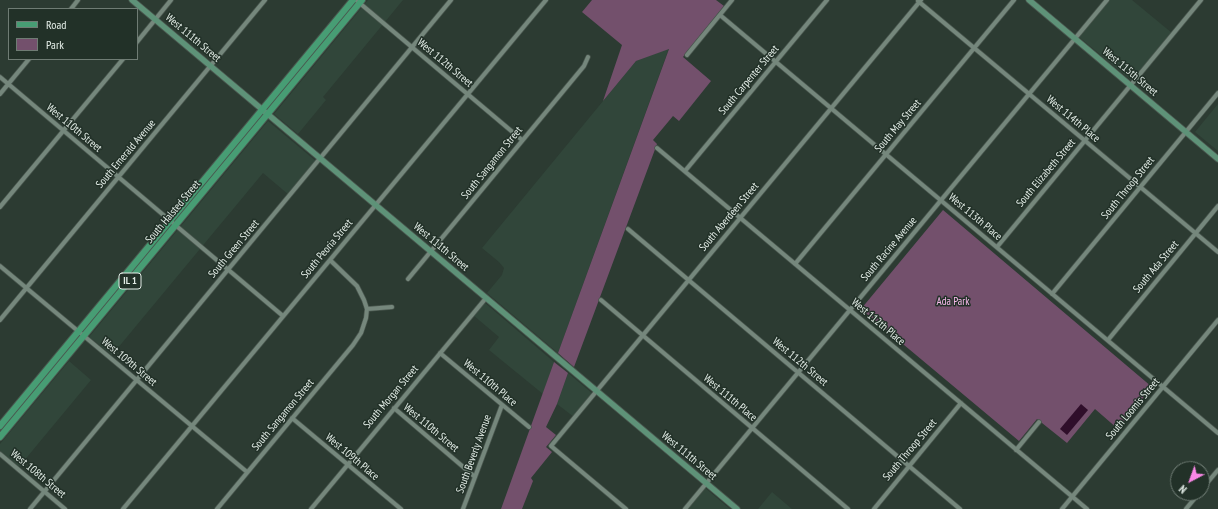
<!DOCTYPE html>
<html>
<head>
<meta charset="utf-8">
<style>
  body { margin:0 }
  #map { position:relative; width:1218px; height:509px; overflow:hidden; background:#2c3b32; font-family:"PT Sans Narrow",sans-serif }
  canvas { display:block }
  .legend { position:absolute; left:8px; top:8px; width:130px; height:52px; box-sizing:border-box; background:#223128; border:1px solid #6f7c74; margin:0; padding:5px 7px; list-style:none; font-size:12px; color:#e3ede7 }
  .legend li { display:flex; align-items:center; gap:8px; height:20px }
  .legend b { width:20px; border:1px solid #6f7c74 }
  .north { position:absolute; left:1170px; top:461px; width:40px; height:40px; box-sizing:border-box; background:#223128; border:1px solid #6f7c74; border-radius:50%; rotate:221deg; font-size:11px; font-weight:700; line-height:16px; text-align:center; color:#e3ede7 }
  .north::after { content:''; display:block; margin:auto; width:14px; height:18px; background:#fa87e6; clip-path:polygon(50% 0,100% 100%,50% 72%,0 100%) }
</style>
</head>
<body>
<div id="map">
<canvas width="1218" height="509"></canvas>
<ul class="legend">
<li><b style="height:5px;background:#479d74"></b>Road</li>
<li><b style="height:11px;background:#73506c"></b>Park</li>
</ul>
<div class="north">N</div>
</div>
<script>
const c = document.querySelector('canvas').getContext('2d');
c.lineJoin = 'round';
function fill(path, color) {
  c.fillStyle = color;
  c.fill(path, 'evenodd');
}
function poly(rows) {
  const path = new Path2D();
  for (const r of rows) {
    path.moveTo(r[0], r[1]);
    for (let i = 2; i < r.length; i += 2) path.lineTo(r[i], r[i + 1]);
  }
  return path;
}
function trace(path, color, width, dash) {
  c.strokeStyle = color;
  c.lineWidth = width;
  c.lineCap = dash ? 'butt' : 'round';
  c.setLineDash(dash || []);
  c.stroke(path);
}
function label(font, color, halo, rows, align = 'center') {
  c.font = font + ' "PT Sans Narrow",sans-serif';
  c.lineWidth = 3;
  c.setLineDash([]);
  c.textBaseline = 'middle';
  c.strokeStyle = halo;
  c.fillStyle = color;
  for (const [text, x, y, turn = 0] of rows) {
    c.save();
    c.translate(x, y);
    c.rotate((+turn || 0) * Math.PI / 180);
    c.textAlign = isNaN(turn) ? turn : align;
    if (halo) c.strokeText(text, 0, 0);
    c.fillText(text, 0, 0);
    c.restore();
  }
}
const built = poly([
  [368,0,403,0,323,97,326,100,298,134,274,114],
  [1109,0,1132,0,1172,33,1132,81,1079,37],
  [669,48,558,353,487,293,502,275,504,268,499,262,482,248,636,61],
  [1218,104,1218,151,1195,132],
  [268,121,317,162,289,195,263,173,112,355,89,337],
  [484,302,554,362,543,394,489,350,499,337,473,315],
  [69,361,91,380,18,468,0,453,0,444],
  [568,373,593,394,574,417,557,404],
  [704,487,730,509,685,509],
  [772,492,792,509,758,509]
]);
const green = poly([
  [592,0,716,0,724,6,683,57,711,81,679,121,673,116,653,140,657,144,574,367,558,353,669,49,636,61,603,101,622,45,582,12],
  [943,210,1152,387,1118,429,1095,409,1067,443,1037,419,1019,441,861,309],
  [554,362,568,373,557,404,546,427,556,435,546,447,552,452,531,478,533,481,522,509,501,509]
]);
const water = poly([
  [1081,404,1088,410,1067,435,1060,429]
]);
const street = poly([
  [356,0,522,140],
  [918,1,1218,252],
  [71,9,78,0],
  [720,15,1218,433],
  [137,42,171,0],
  [687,55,732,0],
  [0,77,283,316],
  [0,94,29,59],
  [657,148,1087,509],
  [685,171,827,0],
  [0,207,123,59],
  [628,229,960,509],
  [997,247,1201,0],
  [795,264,1014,0],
  [0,266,247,472],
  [408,279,584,66,588,57],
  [1052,294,1218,93],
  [601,300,848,509],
  [367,309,392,307],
  [0,320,265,0],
  [1108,340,1218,206],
  [440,353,529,427],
  [394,408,475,477],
  [292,418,401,509],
  [1016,450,1039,422],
  [0,454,65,509],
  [1202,489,1218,470],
  [30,509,451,0],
  [123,509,546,0],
  [217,509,353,345,361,333,366,318,367,309,364,300,357,286,330,260],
  [311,509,486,298],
  [463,509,502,405],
  [626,509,551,446,921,0],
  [685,509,1107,0],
  [874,509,961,403],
  [1062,509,1218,320],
  [1186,509,1199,493]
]);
const secondary = poly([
  [132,0,737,509],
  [1029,0,1218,159]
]);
const primary = poly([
  [0,426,353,0],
  [0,437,362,0]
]);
const shields = [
  [130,281,22]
];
const shieldNames = [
  ["IL 1",130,281]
];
const streetNames = [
  ["West 111th Street",193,38,40],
  ["West 112th Street",445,63,40],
  ["West 115th Street",1130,72,40],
  ["South Carpenter Street",749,80,-50],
  ["West 114th Place",1073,119,40],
  ["South May Street",898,126,-50],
  ["West 110th Street",74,128,40],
  ["South Emerald Avenue",126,154,-50],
  ["South Sangamon Street",492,163,-51],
  ["South Elizabeth Street",1046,173,-50],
  ["South Throop Street",1128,188,-51],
  ["South Halsted Street",173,212,-50],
  ["South Aberdeen Street",729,217,-50],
  ["West 113th Place",975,217,40],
  ["West 111th Street",441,247,40],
  ["South Green Street",234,249,-50],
  ["South Peoria Street",327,249,-50],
  ["South Racine Avenue",889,249,-50],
  ["South Ada Street",1156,267,-50],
  ["West 112th Place",878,322,40],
  ["West 109th Street",129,362,40],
  ["West 112th Street",800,362,40],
  ["West 110th Place",490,383,40],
  ["South Morgan Street",391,397,-50],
  ["West 111th Place",730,398,40],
  ["South Loomis Street",1133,409,-50],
  ["South Sangamon Street",283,415,-50],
  ["West 110th Street",431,428,40],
  ["South Throop Street",910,450,-50],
  ["South Beverly Avenue",474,454,-70],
  ["West 111th Street",689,456,40],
  ["West 109th Place",352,457,40],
  ["West 108th Street",38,474,40]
];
const parkNames = [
  ["Ada Park",953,302]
];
fill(built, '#31463a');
fill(green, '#73506c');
fill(water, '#2f0e2a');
trace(street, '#4a574f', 5.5);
trace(secondary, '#4a574f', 7);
trace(primary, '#4a574f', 8);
trace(street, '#75877c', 4);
trace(secondary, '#5e9278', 5.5);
trace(primary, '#479d74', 6);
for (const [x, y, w] of shields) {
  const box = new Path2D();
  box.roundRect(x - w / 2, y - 8, w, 16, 3);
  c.fillStyle = '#223128';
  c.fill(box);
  trace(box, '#e3ede7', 1);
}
label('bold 10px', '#e3ede7', null, shieldNames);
label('11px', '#e3ede7', '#223128', streetNames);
label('11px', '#fdbcf0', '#223128', parkNames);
</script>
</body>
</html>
